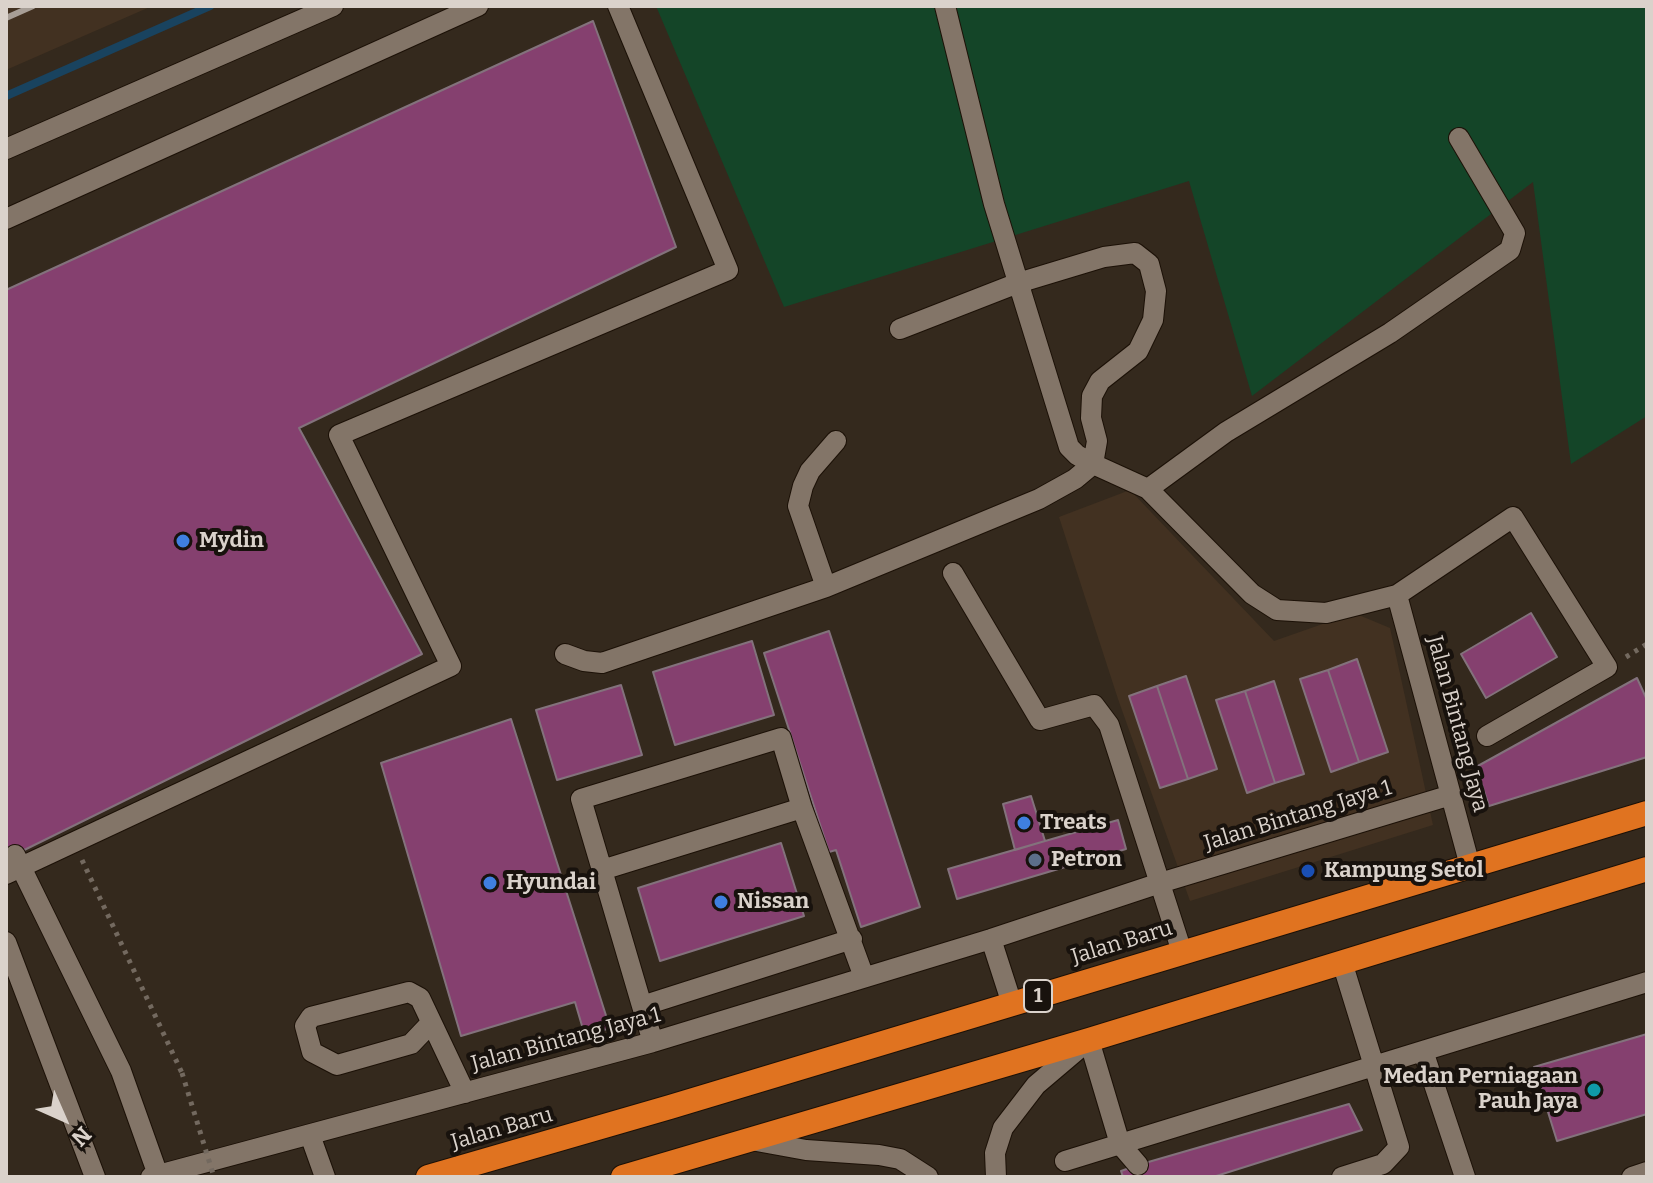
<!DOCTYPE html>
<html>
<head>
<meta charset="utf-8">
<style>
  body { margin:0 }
  #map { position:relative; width:1653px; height:1183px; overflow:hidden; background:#34291d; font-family:Bitter,serif }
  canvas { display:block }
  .frame { position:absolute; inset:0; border:8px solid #dad2cb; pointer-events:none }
  .north { position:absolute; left:24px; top:1079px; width:80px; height:80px; -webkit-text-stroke:6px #18120d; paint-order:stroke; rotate:135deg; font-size:22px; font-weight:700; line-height:32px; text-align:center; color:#dad2cb }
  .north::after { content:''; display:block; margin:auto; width:28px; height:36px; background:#dad2cb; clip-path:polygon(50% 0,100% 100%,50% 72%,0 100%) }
</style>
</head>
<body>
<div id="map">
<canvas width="1653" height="1183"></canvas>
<div class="frame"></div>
<div class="north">N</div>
</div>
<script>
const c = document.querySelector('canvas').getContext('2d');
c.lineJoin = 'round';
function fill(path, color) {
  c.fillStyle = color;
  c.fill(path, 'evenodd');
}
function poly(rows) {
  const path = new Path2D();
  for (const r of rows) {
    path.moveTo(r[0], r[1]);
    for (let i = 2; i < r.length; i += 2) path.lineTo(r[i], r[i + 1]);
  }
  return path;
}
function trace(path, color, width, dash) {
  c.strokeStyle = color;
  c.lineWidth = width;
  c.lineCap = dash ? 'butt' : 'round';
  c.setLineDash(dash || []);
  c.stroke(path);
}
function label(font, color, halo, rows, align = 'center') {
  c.font = font + ' Bitter,serif';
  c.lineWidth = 8;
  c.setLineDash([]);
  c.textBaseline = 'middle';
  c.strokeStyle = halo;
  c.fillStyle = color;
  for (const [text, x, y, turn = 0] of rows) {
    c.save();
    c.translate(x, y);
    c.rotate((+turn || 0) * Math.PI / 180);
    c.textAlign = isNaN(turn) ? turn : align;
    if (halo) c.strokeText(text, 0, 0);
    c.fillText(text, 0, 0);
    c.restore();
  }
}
const built = poly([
  [6,6,152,6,6,70],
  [1130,490,1274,641,1354,613,1390,628,1433,825,1190,901,1118,699,1059,517]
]);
const green = poly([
  [656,6,1647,6,1647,416,1571,464,1533,182,1252,396,1189,181,784,307]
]);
const stream = poly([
  [6,96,210,6]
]);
const building = poly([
  [593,21,676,247,299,428,422,654,6,859,6,290,593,21],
  [1531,613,1557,657,1486,698,1461,654,1531,613],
  [829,631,920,907,861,927,836,850,829,852,764,653,829,631],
  [752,641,774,715,675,745,653,672,752,641],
  [1357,659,1388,752,1359,762,1328,670,1357,659],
  [1328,670,1359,762,1331,772,1300,679,1328,670],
  [1186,676,1217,769,1188,779,1157,686,1186,676],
  [1637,678,1647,700,1647,757,1489,806,1476,767,1637,678],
  [1274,681,1304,774,1275,783,1245,691,1274,681],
  [621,685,642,755,557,780,536,710,621,685],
  [1157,686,1188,779,1160,788,1129,696,1157,686],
  [1245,691,1275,783,1247,793,1216,700,1245,691],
  [511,719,610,1028,585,1036,575,1002,461,1036,381,763,511,719],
  [1031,796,1045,841,1015,850,1003,804,1031,796],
  [1118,820,1126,849,957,899,948,869,1118,820],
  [781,843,804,916,660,961,638,888,781,843],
  [1647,1034,1647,1114,1557,1141,1534,1067,1647,1034],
  [1349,1104,1362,1130,1213,1177,1123,1177,1121,1171,1138,1165,1349,1104]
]);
const path = poly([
  [1626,657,1647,644],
  [82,860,182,1073]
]);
const minor = poly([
  [945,6,994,204,1069,447,1077,455,1093,464,1148,489,1252,594,1277,610,1326,613,1397,595,1513,517,1607,667,1487,736],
  [6,149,333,6],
  [6,219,478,6],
  [1148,489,1226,432,1390,333,1510,250,1515,233,1459,138],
  [953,573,1040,720,1094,705,1109,725,1182,952],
  [826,587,798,506,803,486,810,471,836,441],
  [1397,595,1470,866],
  [565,654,584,661,602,663,826,587,1039,499,1075,479,1093,464,1097,441,1091,418,1092,396,1100,381,1138,351,1153,320,1156,291,1149,264,1135,253,1104,257,1018,283,900,329],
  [802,808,864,977],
  [15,855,121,1071,158,1175],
  [602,870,802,808,781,738,581,799,602,870,642,1006,653,1042],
  [6,874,451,666,339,435,728,270,618,6],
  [991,939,1012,1004],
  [6,942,95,1177],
  [1342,962,1399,1147,1383,1164,1342,1177],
  [642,1006,852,939],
  [431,1023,411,1044,337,1065,312,1052,305,1026,311,1017,409,992,420,998,465,1093],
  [1423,1051,1465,1177],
  [310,1135,325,1177],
  [751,1140,806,1150,879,1155,900,1159,928,1177],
  [1065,1161,1647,982],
  [151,1177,653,1042,991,939,1160,883,1451,795],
  [996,1177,995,1153,1003,1128,1036,1085,1089,1040,1120,1144,1138,1165],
  [1632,1177,1647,1172]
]);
const highway = poly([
  [428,1177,670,1107,1647,813],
  [623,1177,1089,1040,1647,869]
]);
const rail = poly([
  [6,18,33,6]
]);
const pathBridge = poly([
  [182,1073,214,1177]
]);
const markers = [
  [183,541,8,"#3f7fe0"],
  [1024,823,8,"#3f7fe0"],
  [1035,860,8,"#5c6f8a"],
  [1308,871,8,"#1a4fb4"],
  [490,883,8,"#3f7fe0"],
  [721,902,8,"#3f7fe0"],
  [1594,1090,8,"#0f9aa8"]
];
const shields = [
  [1038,996,28]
];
const shieldNames = [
  ["1",1038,996]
];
const poiNames = [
  ["Mydin",199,541],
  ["Treats",1040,823],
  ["Petron",1051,860],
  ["Kampung Setol",1324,871],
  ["Hyundai",506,883],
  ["Nissan",737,902],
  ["Medan Perniagaan",1578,1077,"right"],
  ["Pauh Jaya",1578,1102,"right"]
];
const streetNames = [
  ["Jalan Bintang Jaya",1457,724,75],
  ["Jalan Bintang Jaya 1",1298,816,-17],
  ["Jalan Baru",1122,943,-17],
  ["Jalan Bintang Jaya 1",566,1040,-15],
  ["Jalan Baru",502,1129,-16]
];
fill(built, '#423121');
fill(green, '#144528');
trace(stream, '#19435f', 8);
fill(building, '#85406f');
trace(building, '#83727c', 2);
trace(minor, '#1c1107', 22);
trace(highway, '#1c1107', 26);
trace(path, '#73695f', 5, [4, 6]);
trace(minor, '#837568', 20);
trace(highway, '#e07320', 24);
trace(rail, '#a79e96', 6);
trace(pathBridge, '#73695f', 5, [4, 6]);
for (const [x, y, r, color] of markers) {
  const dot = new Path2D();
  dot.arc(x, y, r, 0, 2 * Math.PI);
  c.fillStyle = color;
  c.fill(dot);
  trace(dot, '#18120d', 3);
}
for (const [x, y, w] of shields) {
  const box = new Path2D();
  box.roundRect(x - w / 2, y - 16, w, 32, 6);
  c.fillStyle = '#18120d';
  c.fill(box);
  trace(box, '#dad2cb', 2);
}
label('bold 20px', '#dad2cb', null, shieldNames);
label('bold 22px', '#dad2cb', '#18120d', poiNames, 'left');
label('22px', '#dad2cb', '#18120d', streetNames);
</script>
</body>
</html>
